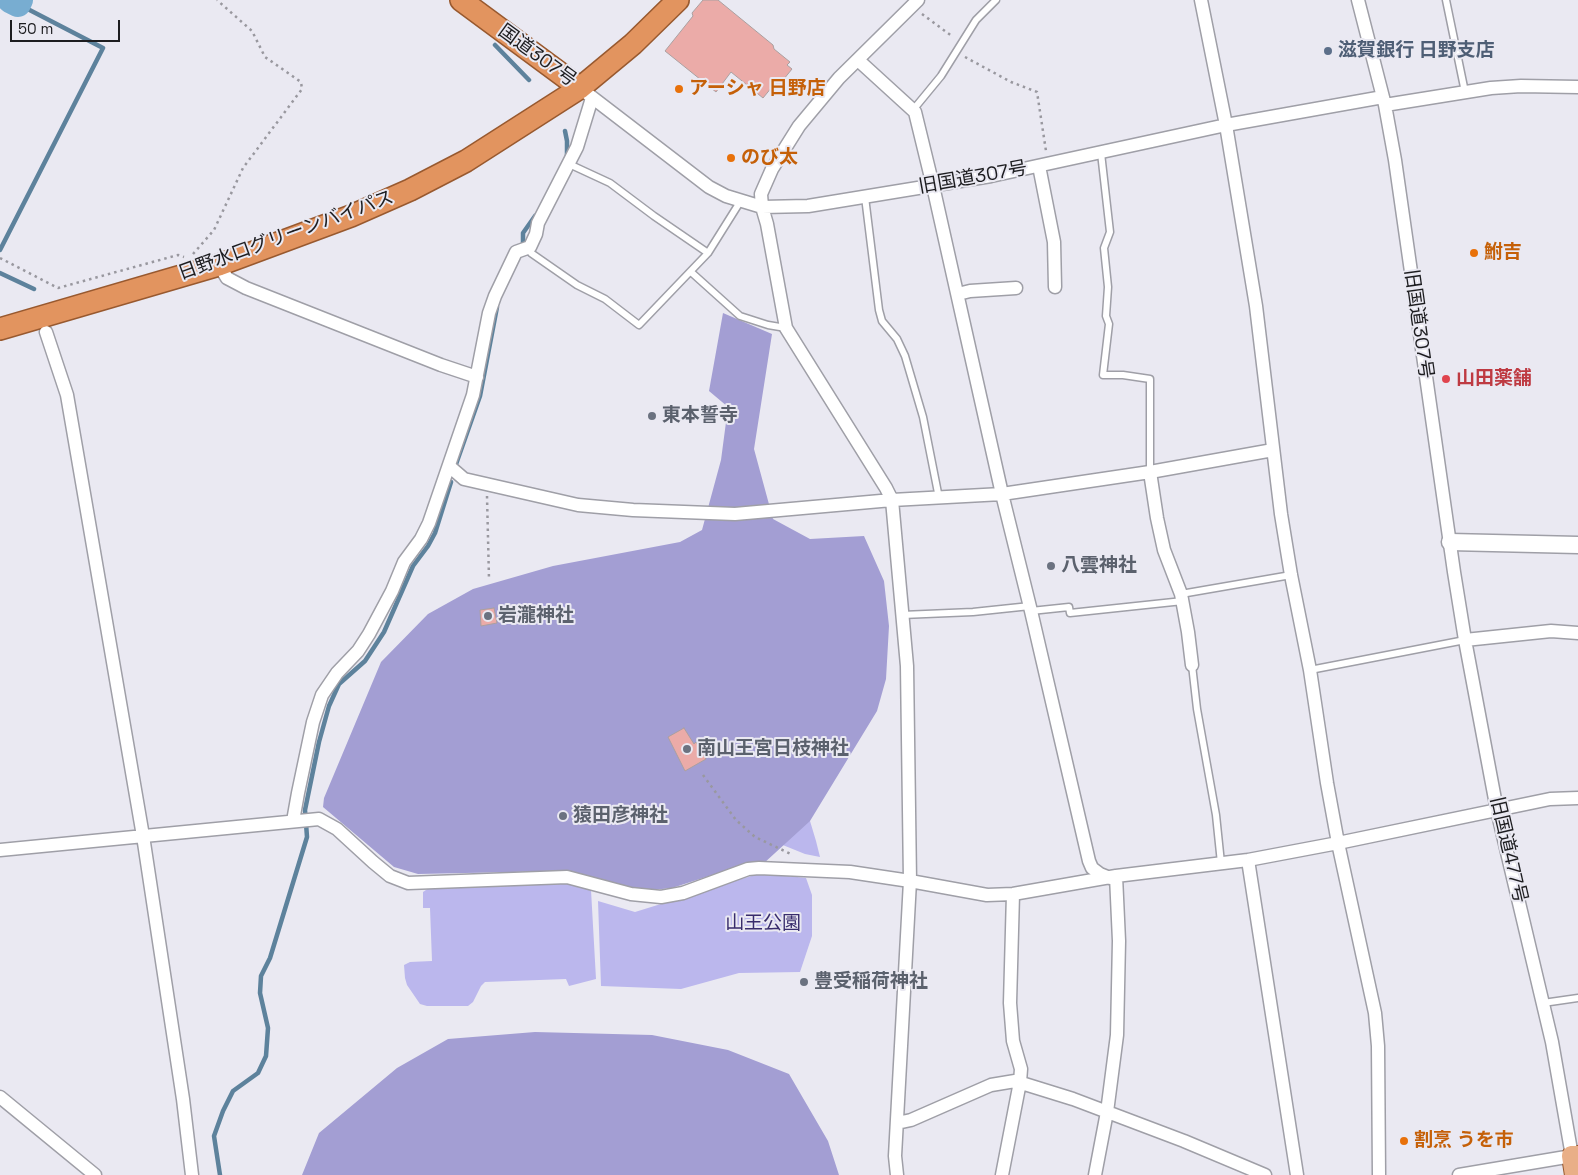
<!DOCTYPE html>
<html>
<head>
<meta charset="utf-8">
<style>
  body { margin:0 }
  #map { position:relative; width:1578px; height:1175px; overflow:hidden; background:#eae9f2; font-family:"Space Grotesk",sans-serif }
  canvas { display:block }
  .scale { position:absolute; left:10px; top:20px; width:110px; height:22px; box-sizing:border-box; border:2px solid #1d1d20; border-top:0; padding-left:6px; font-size:15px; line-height:18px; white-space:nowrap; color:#1d1d20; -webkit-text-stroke:4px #eae9f2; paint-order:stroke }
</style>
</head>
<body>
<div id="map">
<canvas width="1578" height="1175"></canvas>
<div class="scale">50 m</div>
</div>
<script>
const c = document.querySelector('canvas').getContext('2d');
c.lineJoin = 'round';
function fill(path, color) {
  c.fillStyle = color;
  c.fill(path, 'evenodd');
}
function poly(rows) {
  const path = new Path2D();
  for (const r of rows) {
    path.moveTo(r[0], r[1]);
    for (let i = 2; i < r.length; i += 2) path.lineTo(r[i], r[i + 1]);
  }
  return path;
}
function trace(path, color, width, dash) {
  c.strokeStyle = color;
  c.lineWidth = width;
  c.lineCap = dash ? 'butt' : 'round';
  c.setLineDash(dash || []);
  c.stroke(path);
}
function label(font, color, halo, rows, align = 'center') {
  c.font = font + ' "Space Grotesk","Noto Sans JP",sans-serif';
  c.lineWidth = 4;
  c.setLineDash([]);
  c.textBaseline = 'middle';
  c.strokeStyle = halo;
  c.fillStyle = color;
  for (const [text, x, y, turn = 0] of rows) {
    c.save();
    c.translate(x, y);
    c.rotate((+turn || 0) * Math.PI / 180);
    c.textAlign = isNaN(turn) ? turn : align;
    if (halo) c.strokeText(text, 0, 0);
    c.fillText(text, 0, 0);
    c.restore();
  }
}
const green = poly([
  [801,791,816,841,820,857,805,854,758,835],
  [761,873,806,878,812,895,812,936,800,972,739,973,681,989,601,986,598,901,635,912],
  [565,882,591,890,596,979,569,986,566,979,485,982,481,986,473,1002,468,1006,427,1006,420,1004,407,985,405,978,404,965,410,962,432,961,430,908,423,908,423,892,429,888]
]);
const forest = poly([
  [723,313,772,334,754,449,773,519,810,539,864,536,884,581,889,626,886,679,877,711,810,821,763,864,743,865,672,888,642,891,560,871,418,874,394,867,323,807,324,798,381,662,428,614,473,589,553,566,680,542,702,530,721,460,728,407,709,391],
  [535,1032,652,1035,728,1050,789,1074,828,1141,839,1175,302,1175,319,1133,397,1068,448,1039]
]);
const stream = poly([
  [495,45,529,80],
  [565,131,567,141,567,156],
  [523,247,523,233,535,216],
  [0,250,103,48,18,4],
  [0,273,34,289],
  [455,467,480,396,497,307],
  [220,1175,214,1136,223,1111,233,1091,258,1073,266,1056,268,1028,260,993,261,976,270,958,307,837,305,810,319,742,329,706,339,684,365,661,384,632,413,566,428,546,435,533,451,482]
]);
const river = poly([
  [10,0,18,4,20,0]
]);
const building = poly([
  [703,0,718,0,773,45,774,49,790,62,787,65,792,69,775,90,772,87,763,98,731,72,716,92,665,51,693,16,692,13,703,0],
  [494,608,497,623,481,626,480,610,494,608],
  [684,728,694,744,696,742,706,759,685,771,668,737,684,728]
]);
const path = poly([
  [922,14,953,37],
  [965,57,1011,82,1037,92,1046,151],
  [193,254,214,230,243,168,302,89,301,82,265,57,252,31,217,0],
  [0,258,58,288,178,255,184,257],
  [487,496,489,579],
  [703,775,736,820,755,837,793,855]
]);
const service = poly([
  [1446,0,1465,92],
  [913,110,941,76,976,20,996,0],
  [1101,153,1110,232,1104,248,1108,287,1106,316,1109,324,1103,375,1123,375,1150,379,1150,472],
  [569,164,610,183,654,216,708,253],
  [865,197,879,310,882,321,897,339,905,356,923,417,939,498],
  [530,247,531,253,577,285,605,299,639,325,708,253,740,202],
  [691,272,740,316,768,325,786,328],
  [1181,594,1291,575],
  [1031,611,1069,607,1070,613,1183,601],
  [902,615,973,612,1030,606],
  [1192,665,1197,709,1216,815,1221,863],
  [1310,670,1465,640],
  [1543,1003,1578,998]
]);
const minor = poly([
  [1201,0,1226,125,1256,306,1281,514,1291,575,1310,670,1327,783,1338,843,1375,1013,1378,1046,1379,1175],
  [1358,0,1385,105,1395,160,1454,572,1465,640,1497,810,1552,1042,1572,1156,1459,1175],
  [858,60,915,112,933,186,1002,494,1031,611,1089,861,1092,868,1100,874,1110,878],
  [580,88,709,187,726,196,762,207,808,206,991,176,1226,125,1383,97],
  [1385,105,1491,88,1521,86,1578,87],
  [1039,166,1054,242,1055,287],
  [219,265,227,278,246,288,441,365,477,377],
  [958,294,970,291,1016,288],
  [46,332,67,395,143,836,183,1099,192,1175],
  [449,466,464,479,578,505,633,510,735,514,892,500,1002,494,1150,472,1273,450],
  [1150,472,1157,518,1164,550,1181,594,1188,632,1192,665],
  [1465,640,1551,631,1578,633],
  [293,821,298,793,313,722,322,695,337,673,358,651,369,634,392,591,404,562,421,539,429,523,473,395,489,313,495,296,516,252,530,247,536,234,538,223,577,147,592,98],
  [0,850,319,819,337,829,373,862,390,876,408,883,567,877,631,894,661,897,683,893,748,869,759,868,850,872,910,881,987,895,1013,894,1116,876,1248,860,1338,843,1550,799,1578,798],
  [1248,860,1297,1175],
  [0,1097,95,1175],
  [897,1123,911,1120,991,1085,1015,1081,1073,1099,1184,1141,1265,1175],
  [897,1175,895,1156,910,881,907,666,892,500,886,488,786,328,767,224,762,207,761,194,772,169,799,126,839,78,918,0],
  [1002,1175,1020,1082,1021,1069,1013,1041,1010,1003,1013,894],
  [1095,1175,1107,1112,1117,1035,1119,941,1116,876]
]);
const tertiary = poly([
  [1450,542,1578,545]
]);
const primary = poly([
  [1575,1175,1572,1156,1578,1156]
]);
const trunk = poly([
  [461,0,580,88],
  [0,329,219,265,351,216,410,190,466,161,580,88,633,44,678,0]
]);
const markers = [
  [1328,51,5,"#5c6f8a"],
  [679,89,5,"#e8710a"],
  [731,158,5,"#e8710a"],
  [1474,253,5,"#e8710a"],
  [1446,379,5,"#e0444e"],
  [652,416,5,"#6b7280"],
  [1051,566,5,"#6b7280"],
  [488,616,5,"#6b7280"],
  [687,749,5,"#6b7280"],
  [563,816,5,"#6b7280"],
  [804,982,5,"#6b7280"],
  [1404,1141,5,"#e8710a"]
];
const serviceNames = [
  ["滋賀銀行 日野支店",1338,51]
];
const streetNames = [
  ["国道307号",537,56,36],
  ["旧国道307号",973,178,-10],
  ["日野水口グリーンバイパス",286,236,-20],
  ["旧国道307号",1418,324,82],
  ["旧国道477号",1508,850,77]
];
const foodNames = [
  ["アーシャ 日野店",689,89],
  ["のび太",741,158],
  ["鮒吉",1484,253],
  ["割烹 うを市",1414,1141]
];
const healthNames = [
  ["山田薬舗",1456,379]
];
const worshipNames = [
  ["東本誓寺",662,416],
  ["八雲神社",1061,566],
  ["岩瀧神社",498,616],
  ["南山王宮日枝神社",697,749],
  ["猿田彦神社",573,816],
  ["豊受稲荷神社",814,982]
];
const parkNames = [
  ["山王公園",763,924]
];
fill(green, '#bbb7ed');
fill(forest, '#a39ed3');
trace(stream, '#5d829c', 4.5);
trace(river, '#78add1', 26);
fill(building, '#ebaba8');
trace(building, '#aaa0a0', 1);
trace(service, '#9f9fa7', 9);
trace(minor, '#9f9fa7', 15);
trace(tertiary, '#9f9fa7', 19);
trace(primary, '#98592f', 22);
trace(trunk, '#98592f', 24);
trace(path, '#99989f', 2.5, [2.5, 4]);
trace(service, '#fff', 6);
trace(minor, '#fff', 12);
trace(tertiary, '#fff', 16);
trace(primary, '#e9af87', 20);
trace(trunk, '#e2945f', 21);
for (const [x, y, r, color] of markers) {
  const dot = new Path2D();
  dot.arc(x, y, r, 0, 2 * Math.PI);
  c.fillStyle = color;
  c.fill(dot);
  trace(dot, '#eae9f2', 2);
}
label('bold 19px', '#4e5e75', '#eae9f2', serviceNames, 'left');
label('19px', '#1d1d20', '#eae9f2', streetNames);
label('bold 19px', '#c56008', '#eae9f2', foodNames, 'left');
label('bold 19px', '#be3a42', '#eae9f2', healthNames, 'left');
label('bold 19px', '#5b616d', '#eae9f2', worshipNames, 'left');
label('19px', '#382c6c', '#eae9f2', parkNames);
</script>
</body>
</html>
